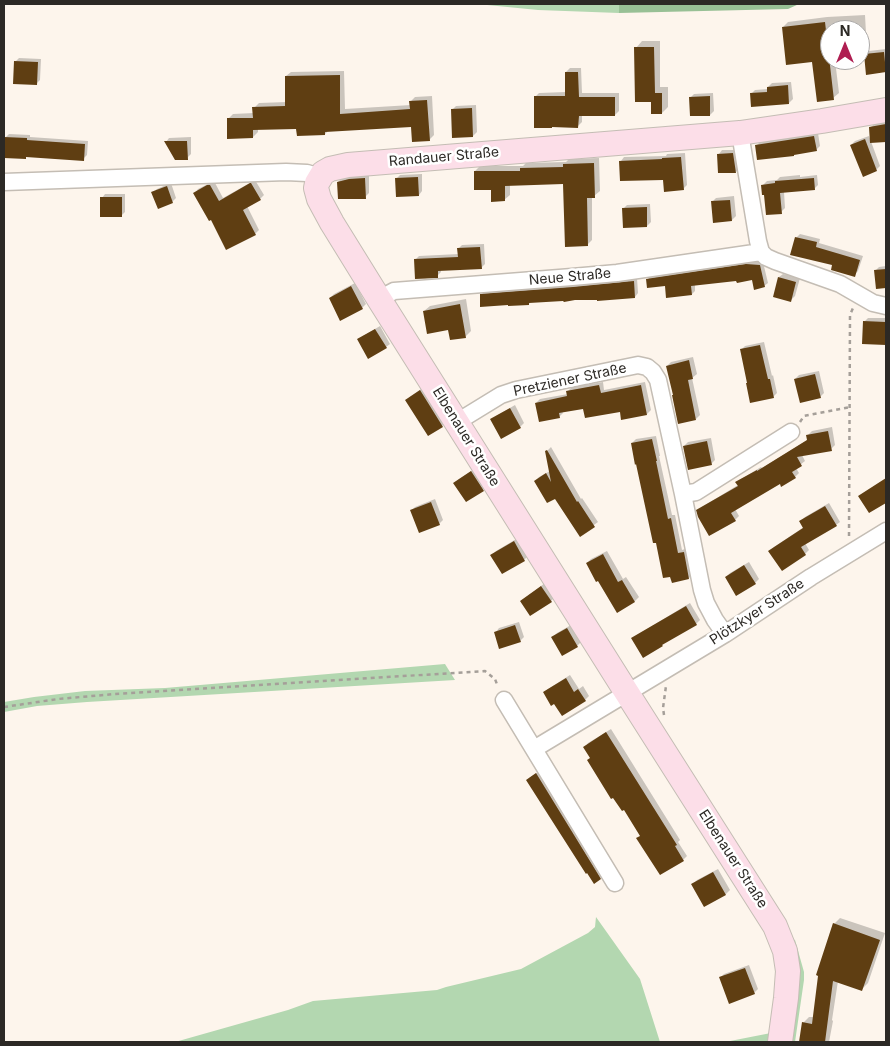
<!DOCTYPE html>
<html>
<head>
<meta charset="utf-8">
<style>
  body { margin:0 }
  #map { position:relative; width:890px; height:1046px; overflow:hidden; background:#fdf5ec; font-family:Inter,sans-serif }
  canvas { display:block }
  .frame { position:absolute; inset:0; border:5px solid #2c2925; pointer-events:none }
  .north { position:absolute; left:820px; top:20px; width:50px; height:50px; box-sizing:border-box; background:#fff; border:1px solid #aba9a8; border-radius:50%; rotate:0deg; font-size:14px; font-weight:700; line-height:20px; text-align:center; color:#2c2925 }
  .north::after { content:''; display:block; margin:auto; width:18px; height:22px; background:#af1e51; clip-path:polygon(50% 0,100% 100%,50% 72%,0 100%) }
</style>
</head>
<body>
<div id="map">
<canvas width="890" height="1046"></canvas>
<div class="frame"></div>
<div class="north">N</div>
</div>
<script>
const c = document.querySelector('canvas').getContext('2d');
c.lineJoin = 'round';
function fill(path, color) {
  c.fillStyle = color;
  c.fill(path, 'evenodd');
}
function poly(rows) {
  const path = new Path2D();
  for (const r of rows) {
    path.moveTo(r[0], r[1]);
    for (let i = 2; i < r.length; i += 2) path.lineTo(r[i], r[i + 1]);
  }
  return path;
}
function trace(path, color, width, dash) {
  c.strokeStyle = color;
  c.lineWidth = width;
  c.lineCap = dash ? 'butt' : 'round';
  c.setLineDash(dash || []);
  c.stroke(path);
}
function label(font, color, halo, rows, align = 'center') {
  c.font = font + ' Inter,sans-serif';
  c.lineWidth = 5;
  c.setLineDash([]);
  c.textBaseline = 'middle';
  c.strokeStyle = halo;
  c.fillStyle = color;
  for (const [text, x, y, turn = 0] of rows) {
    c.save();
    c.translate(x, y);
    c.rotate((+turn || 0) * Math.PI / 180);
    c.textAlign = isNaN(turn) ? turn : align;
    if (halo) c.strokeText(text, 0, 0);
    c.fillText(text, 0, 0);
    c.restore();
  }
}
const green = poly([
  [477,4,619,4,619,13,538,10],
  [445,664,455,680,87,702,37,706,4,712,4,702,34,697,85,691,165,688],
  [596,917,640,979,660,1042,175,1042,288,1010,313,1001,437,990,446,987,521,969,588,933,595,927],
  [789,938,795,940,804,972,804,980,795,1042,788,1042],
  [776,1032,774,1042,725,1042]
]);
const forest = poly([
  [619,4,799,4,788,9,619,13]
]);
const shadow = poly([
  [865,15,866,33,860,38,860,30,830,30,830,60,835,60,839,93,833,98,813,61,783,27,788,22,827,17],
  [642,41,660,41,660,87,668,87,668,107,662,113,652,100,636,48],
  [886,49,886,71,865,55,869,51],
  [19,58,41,59,40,80,36,84,15,62],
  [570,68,581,68,582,93,619,93,619,111,615,115,582,115,582,122,578,126,535,97,539,93,566,92,566,72],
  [344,71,345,109,411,105,410,102,415,97,432,96,434,135,429,140,412,126,328,131,325,134,298,127,258,129,258,132,253,137,228,119,233,114,254,113,254,108,259,103,287,102,286,76,291,72],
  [791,82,793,99,789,103,751,94,755,90,768,89,768,87,772,83],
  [713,93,714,111,710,115,690,98,694,94],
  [476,105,477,132,473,136,452,110,456,106],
  [886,119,886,140,871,142,871,127,877,121],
  [818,133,820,146,816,150,757,145,761,141],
  [9,134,30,135,30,137,88,141,87,155,83,159,27,156,25,158,5,138],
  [869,136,880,166,876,170,851,145,855,141],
  [191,137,191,154,187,158,166,142,169,138],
  [722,150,737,150,740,168,736,172,719,154],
  [685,153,687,185,683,189,664,178,621,161,624,157,666,156,667,154],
  [599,158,600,191,594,196,592,196,592,240,587,245,564,183,510,184,510,195,504,200,475,171,480,166,523,166,526,163,566,162,569,159],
  [422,174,422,191,419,195,396,179,400,175],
  [354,175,369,175,369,193,365,197,338,182,342,178],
  [800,175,800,177,817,175,818,185,814,189,784,192,785,208,781,212,763,185,767,181,777,180,780,177],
  [255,180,264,195,260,199,247,206,259,230,255,234,195,193,198,189,214,181,223,198],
  [171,183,176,198,172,202,153,192,157,189],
  [105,194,125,194,125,212,121,216,102,198],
  [734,196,736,216,732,220,712,202,716,198],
  [650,204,651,222,647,226,623,209,627,205],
  [800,234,820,239,819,243,863,256,858,271,854,275,834,264,796,238],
  [484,244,485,264,481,268,441,270,441,272,437,276,415,260,419,256,459,254,458,249,462,245],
  [751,261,763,262,768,283,764,286,753,279,695,284,695,291,692,294,666,285,648,279,651,276],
  [886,266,886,287,877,288,875,271,879,267],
  [783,274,800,278,795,296,791,300,779,277],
  [637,278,638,293,635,297,531,301,529,304,481,295,485,291],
  [355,283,366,304,362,308,330,298,334,294],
  [466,299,471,331,465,337,449,329,424,311,430,306],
  [868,318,886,318,886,344,864,343,864,322],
  [380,326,390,344,386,347,359,339,363,336],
  [764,342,772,376,773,375,777,393,773,397,741,350,745,346],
  [693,357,697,374,692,378,700,415,696,419,674,394,667,366,671,362],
  [819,371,824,393,820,397,795,379,799,375],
  [603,382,604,390,645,382,651,410,647,414,584,407,562,411,563,413,559,417,536,403,540,399,568,394,568,391,572,387],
  [424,387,446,422,442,426,429,434,407,400,411,396],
  [515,405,524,423,520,427,502,437,496,416],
  [832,427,835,445,831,449,802,455,805,461,796,468,799,473,795,477,780,482,735,509,739,516,735,520,710,535,698,511,702,507,738,485,737,483,741,479,761,467,762,468,809,439,808,435,812,431],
  [656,436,660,456,659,456,672,515,675,515,682,550,688,548,693,574,689,578,673,581,657,541,632,443,636,439],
  [711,438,715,460,711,464,684,446,688,442],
  [551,447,581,499,582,498,598,522,580,535,555,497,535,481,539,477,550,471,546,452],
  [476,468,487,486,483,490,455,483,459,479],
  [435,499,443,520,439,524,412,510,415,507],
  [829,503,840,522,836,525,805,543,809,550,805,554,782,569,770,551,774,547,804,527,801,521,805,517],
  [518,538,528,556,524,560,492,555,496,551],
  [607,551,623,579,626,577,639,597,635,601,617,612,587,563,591,559],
  [749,562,759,579,755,583,726,577,730,573],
  [545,583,555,597,551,601,521,601],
  [690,603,700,620,696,624,666,641,662,645,637,635],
  [519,622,524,637,520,641,496,632,499,628],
  [571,625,581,642,577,646,563,654,553,637,557,633],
  [570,675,579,689,583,686,589,696,585,700,555,703,544,693,548,689],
  [611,729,680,840,678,842,687,856,683,860,641,836,585,747,588,743],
  [538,772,602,877,600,878,529,778],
  [718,869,730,890,726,894,705,905,693,884,697,880],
  [840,918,885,933,868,983,862,989,838,981,832,1020,833,1021,829,1042,800,1042,803,1023,809,1017,814,1017,834,924],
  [749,965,758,989,754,993,720,978,724,974]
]);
const building = poly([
  [825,22,834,100,817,102,812,62,786,65,782,27],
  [634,47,654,47,655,93,662,93,662,114,651,114,651,102,635,102],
  [884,52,886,72,866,75,864,54],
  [14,61,38,62,37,85,13,84],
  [565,72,578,72,579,97,615,97,615,116,579,116,578,128,552,127,552,128,534,128,534,96,565,96],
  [340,75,340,114,410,109,409,101,427,100,430,141,412,142,411,127,325,132,325,135,297,136,296,129,253,130,253,138,227,139,227,118,253,118,252,107,285,106,285,76],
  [788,85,789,104,751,107,750,93,767,92,767,87],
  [710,96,710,116,690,116,689,97],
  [472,108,473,137,452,138,451,109],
  [886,124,886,142,870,143,869,127],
  [814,136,817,151,794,155,794,156,757,160,755,145],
  [4,137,27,138,27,140,85,144,84,161,26,157,26,159,4,158],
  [865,139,877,171,863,177,850,145],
  [164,141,187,141,188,160,175,160],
  [733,153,736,173,718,173,717,154],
  [681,157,684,190,664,192,663,180,620,181,619,161,662,159,662,158],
  [594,163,595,198,587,198,588,246,565,247,563,184,505,186,505,201,491,202,491,190,474,190,474,171,520,171,520,168,563,167,563,164],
  [418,177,419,196,396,197,395,178],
  [365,178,366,199,338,199,337,182,349,179],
  [814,178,815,190,780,193,782,214,766,215,764,195,762,195,761,185,775,183,775,181],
  [250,183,251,183,261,200,243,210,256,235,226,250,211,220,209,221,193,193,207,185,210,185,219,201],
  [167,186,173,203,158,209,151,192],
  [100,197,122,197,122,217,100,217],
  [730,200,732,221,713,223,711,201],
  [647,207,647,227,623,228,622,208],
  [795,237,817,242,816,247,860,260,855,277,831,270,832,265,790,255],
  [480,247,482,269,438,271,438,278,415,279,414,259,458,257,457,248],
  [746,264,760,265,765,287,754,290,752,280,737,283,736,281,691,286,692,295,666,298,665,286,647,288,646,279],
  [886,269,886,288,876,289,874,270],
  [778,277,796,282,791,302,773,297],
  [634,281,635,298,597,301,597,300,575,300,564,302,563,301,529,303,529,305,508,306,508,305,480,307,480,294,573,287],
  [351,286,363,309,340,321,329,298],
  [460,304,466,338,450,340,448,330,427,334,423,311],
  [863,321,886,322,886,345,862,344],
  [375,329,387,348,368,359,357,339],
  [760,345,768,379,770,379,774,398,750,403,746,383,747,383,740,349],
  [689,360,693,379,688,380,696,420,678,424,672,395,673,395,666,366],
  [815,374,821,398,800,403,794,379],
  [599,385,601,393,641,385,647,415,621,420,620,412,585,418,583,409,559,413,560,418,539,422,535,403,567,396,566,391],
  [420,390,443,427,428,436,405,400],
  [510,408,521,428,501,439,490,419],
  [828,431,832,451,797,457,802,466,792,472,796,478,781,487,780,484,731,513,736,521,709,536,698,517,696,510,738,486,735,482,757,470,757,471,807,440,806,435],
  [652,439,657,461,656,461,668,519,671,518,678,553,684,552,689,579,672,583,670,577,663,578,656,543,653,543,636,464,635,465,631,443],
  [707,441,712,465,688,470,683,446],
  [547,450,577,502,578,501,595,527,580,537,555,499,547,503,534,481,546,473,551,482,545,451],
  [471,471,484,491,466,502,453,483],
  [886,478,886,503,869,513,858,496],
  [431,502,440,525,419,533,410,510],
  [825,506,837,526,801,547,806,555,782,571,768,551,803,528,799,521],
  [514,541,525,561,502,574,490,555],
  [603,554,618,582,622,580,635,602,617,613,598,581,596,582,586,563],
  [744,565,756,584,736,596,725,577],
  [541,586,552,602,530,616,520,601],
  [686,606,697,625,662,645,663,646,643,658,631,638],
  [515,625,521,642,499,649,494,632],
  [567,628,578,647,562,656,551,637],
  [566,678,574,692,578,689,586,701,562,716,554,704,551,706,543,692],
  [606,732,677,845,675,846,684,861,660,875,636,838,640,836,624,810,622,811,613,798,611,799,587,760,590,758,583,747],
  [536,773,601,879,594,884,587,873,586,874,526,780],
  [713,872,726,895,704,907,691,884],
  [833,923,880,940,862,991,833,981,825,1042,799,1042,802,1022,812,1024,818,976,816,975],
  [745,968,755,994,729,1004,719,977]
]);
const path = poly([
  [800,422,804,416,850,407],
  [849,536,850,315,853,308],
  [4,707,58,699,115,694,485,671,495,679,498,687],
  [664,715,663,708,666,686]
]);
const street = poly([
  [740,133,758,241,761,252,766,257,775,261,840,284,873,303,886,306],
  [4,182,286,172,307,173,320,177],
  [379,299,394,291,572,277,617,273,761,252],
  [457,422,501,395,516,390,638,365,647,367,653,372,658,380,683,494,702,590,706,603,715,620,725,634],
  [683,494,696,492,791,432],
  [504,700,615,883],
  [534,749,725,634,811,577,886,531]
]);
const secondary = poly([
  [780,1042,786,998,788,971,785,951,775,926,627,693,379,299,332,223,319,199,316,188,317,183,323,173,330,169,348,165,740,133,822,121,886,110]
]);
const streetNames = [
  ["Randauer Straße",444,157,-5],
  ["Neue Straße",570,277,-5],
  ["Pretziener Straße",570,380,-12],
  ["Elbenauer Straße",466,437,58],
  ["Plötzkyer Straße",757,612,-33],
  ["Elbenauer Straße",733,859,57]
];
fill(green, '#b3d7b0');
fill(forest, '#98c095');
fill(shadow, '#0003');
fill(building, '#5f3e12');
trace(street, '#c4bdb4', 19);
trace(secondary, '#c4bdb4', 26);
trace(path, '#a59f99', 2.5, [4, 4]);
trace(street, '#fff', 16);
trace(secondary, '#fcdee8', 24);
label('14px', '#2c2925', '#fff', streetNames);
</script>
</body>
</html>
